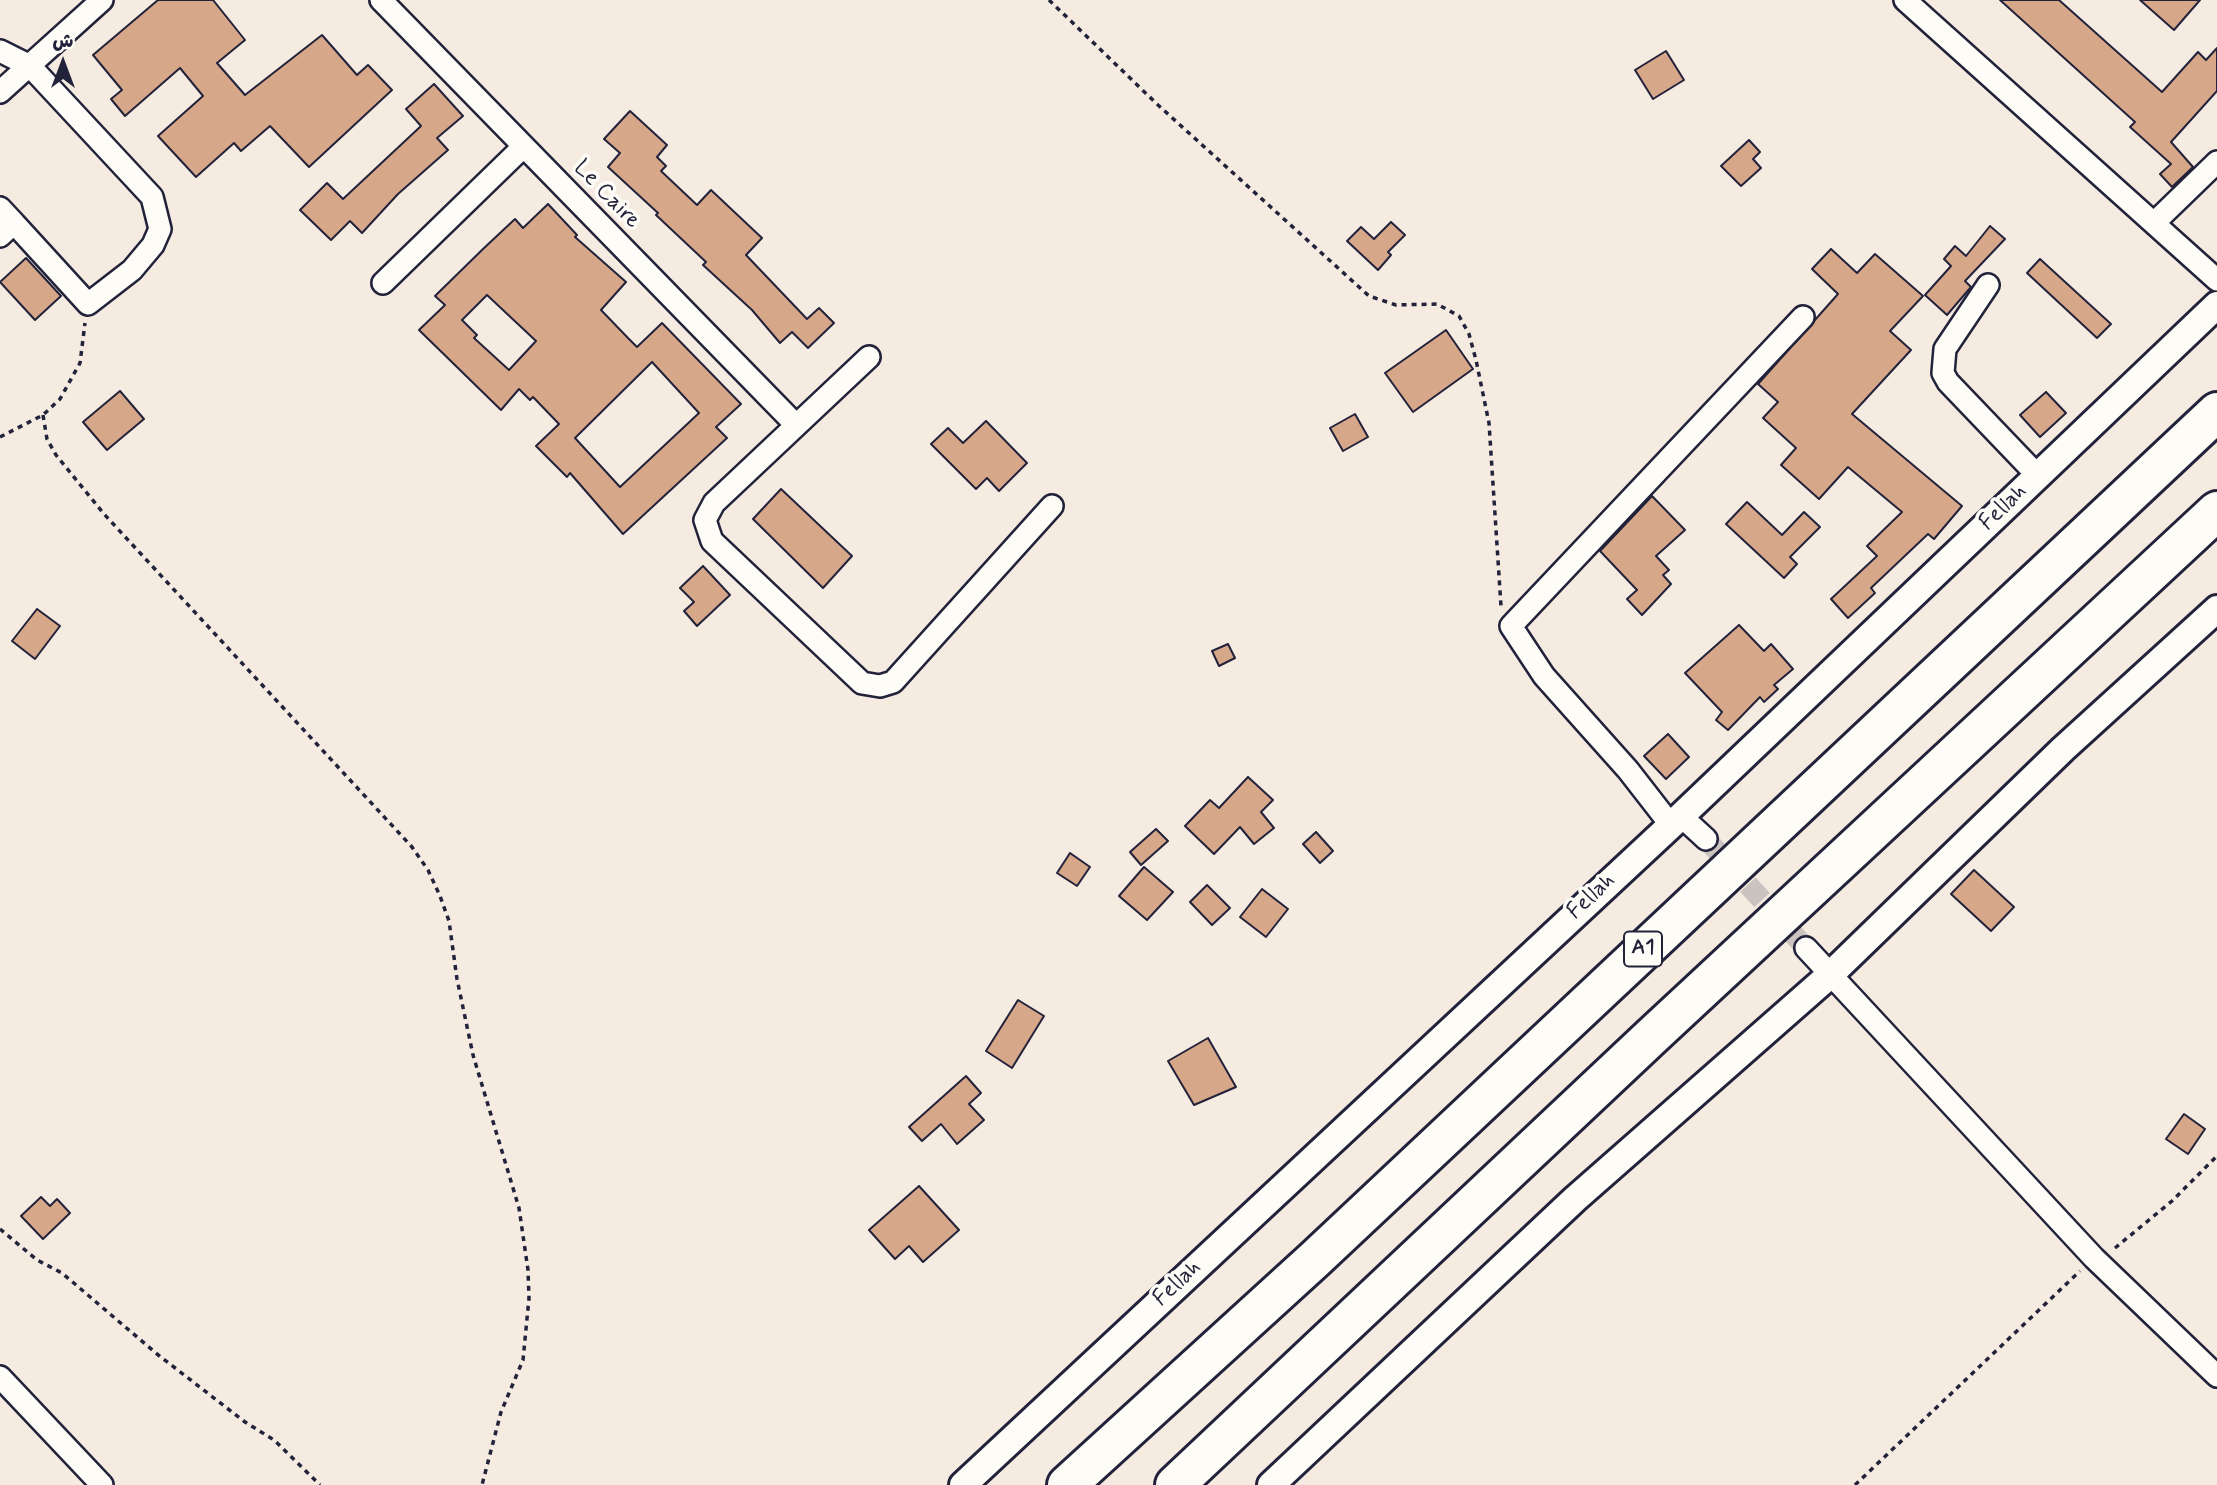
<!DOCTYPE html>
<html>
<head>
<meta charset="utf-8">
<style>
  body { margin:0 }
  #map { position:relative; width:2217px; height:1485px; overflow:hidden; background:#f5ebe1; font-family:Mynerve,"Playpen Sans Arabic",sans-serif }
  canvas { display:block }
  .north { position:absolute; left:28px; top:28px; width:70px; height:70px; -webkit-text-stroke:5px #fdfcf7; paint-order:stroke; rotate:0deg; font-size:19px; font-weight:700; line-height:28px; text-align:center; color:#22223b }
  .north::after { content:''; display:block; margin:auto; width:24px; height:32px; background:#22223b; clip-path:polygon(50% 0,100% 100%,50% 72%,0 100%) }
</style>
</head>
<body>
<div id="map">
<canvas width="2217" height="1485"></canvas>
<div class="north">ش</div>
</div>
<script>
const c = document.querySelector('canvas').getContext('2d');
c.lineJoin = 'round';
function fill(path, color) {
  c.fillStyle = color;
  c.fill(path, 'evenodd');
}
function poly(rows) {
  const path = new Path2D();
  for (const r of rows) {
    path.moveTo(r[0], r[1]);
    for (let i = 2; i < r.length; i += 2) path.lineTo(r[i], r[i + 1]);
  }
  return path;
}
function trace(path, color, width, dash) {
  c.strokeStyle = color;
  c.lineWidth = width;
  c.lineCap = dash ? 'butt' : 'round';
  c.setLineDash(dash || []);
  c.stroke(path);
}
function label(font, color, halo, rows, align = 'center') {
  c.font = font + ' Mynerve,sans-serif';
  c.lineWidth = 7;
  c.setLineDash([]);
  c.textBaseline = 'middle';
  c.strokeStyle = halo;
  c.fillStyle = color;
  for (const [text, x, y, turn = 0] of rows) {
    c.save();
    c.translate(x, y);
    c.rotate((+turn || 0) * Math.PI / 180);
    c.textAlign = isNaN(turn) ? turn : align;
    if (halo) c.strokeText(text, 0, 0);
    c.fillText(text, 0, 0);
    c.restore();
  }
}
const building = poly([
  [158,0,213,0,245,40,217,63,245,95,322,35,357,75,368,65,392,90,309,167,270,126,241,151,234,143,196,177,158,136,203,96,180,68,125,116,111,99,122,90,93,55,158,0],
  [2000,0,2059,0,2162,92,2198,52,2206,60,2217,48,2217,91,2171,142,2193,167,2172,187,2160,174,2171,164,2130,127,2135,122,2000,0],
  [2140,0,2200,0,2174,30,2140,0],
  [1666,51,1684,80,1653,99,1635,70,1666,51],
  [434,84,463,116,437,138,448,150,398,194,362,233,350,221,331,240,300,210,327,183,343,199,421,126,406,109,434,84],
  [630,111,667,145,657,157,666,166,661,171,697,205,711,190,762,238,746,255,807,319,819,308,834,323,808,348,792,332,780,343,752,310,703,265,706,262,656,215,658,213,608,167,620,153,604,139,630,111],
  [1749,140,1760,152,1753,159,1761,168,1741,186,1721,166,1749,140],
  [548,204,577,235,575,237,626,282,601,310,628,338,637,347,662,323,741,404,716,427,727,438,623,534,570,473,567,477,536,446,559,424,533,397,530,400,519,389,501,410,419,330,445,305,435,296,483,249,515,219,523,228,548,204],
  [487,295,536,341,509,370,474,338,477,335,462,320,487,295],
  [652,362,699,413,620,487,575,438,652,362],
  [1391,222,1405,235,1388,252,1391,255,1378,270,1347,241,1361,227,1374,239,1391,222],
  [1990,226,2005,239,1965,281,1971,287,1947,315,1925,295,1951,266,1944,259,1955,246,1966,256,1990,226],
  [1831,249,1857,273,1875,254,1923,296,1890,331,1911,350,1852,414,1962,506,1934,539,1928,534,1871,588,1875,593,1848,618,1831,599,1877,556,1867,546,1902,512,1848,467,1819,499,1781,465,1796,448,1763,418,1778,402,1758,384,1838,294,1812,269,1831,249],
  [26,258,61,296,35,320,0,282,26,258],
  [2040,259,2111,324,2097,338,2027,273,2040,259],
  [1446,330,1473,369,1413,412,1385,373,1446,330],
  [120,391,144,419,107,450,83,422,120,391],
  [2046,392,2066,413,2040,437,2020,415,2046,392],
  [1355,414,1368,437,1343,451,1330,428,1355,414],
  [986,421,1027,463,999,491,987,478,976,489,931,444,948,428,963,443,986,421],
  [781,489,852,556,823,588,753,519,781,489],
  [1652,496,1685,530,1656,556,1669,570,1663,575,1671,584,1642,615,1627,599,1637,590,1600,551,1652,496],
  [1747,502,1782,535,1804,512,1820,527,1790,557,1797,564,1784,578,1726,524,1747,502],
  [703,566,730,595,697,626,684,611,694,602,680,588,703,566],
  [37,609,60,626,35,659,12,641,37,609],
  [1739,625,1764,651,1771,644,1793,669,1774,685,1778,689,1764,702,1760,697,1728,730,1716,720,1722,712,1685,673,1739,625],
  [1228,644,1235,658,1219,666,1212,651,1228,644],
  [1668,734,1689,757,1666,779,1644,756,1668,734],
  [1248,777,1273,800,1261,812,1274,828,1254,844,1240,827,1214,854,1185,826,1210,800,1219,808,1248,777],
  [1156,829,1168,841,1141,865,1130,852,1156,829],
  [1316,832,1333,851,1320,863,1303,844,1316,832],
  [1070,853,1090,867,1077,886,1057,873,1070,853],
  [1144,867,1173,892,1147,920,1119,896,1144,867],
  [1974,870,2014,907,1991,931,1951,894,1974,870],
  [1207,885,1230,908,1212,925,1190,902,1207,885],
  [1262,889,1288,909,1266,937,1240,917,1262,889],
  [1018,1000,1044,1016,1012,1068,986,1051,1018,1000],
  [1208,1038,1236,1087,1194,1105,1168,1061,1208,1038],
  [966,1076,981,1093,969,1104,984,1120,957,1144,941,1124,922,1141,909,1127,966,1076],
  [2184,1114,2205,1129,2188,1154,2166,1139,2184,1114],
  [919,1186,959,1230,923,1262,909,1246,895,1259,869,1230,919,1186],
  [41,1197,50,1206,57,1199,70,1213,43,1239,21,1216,41,1197]
]);
const minorTunnel = poly([
  [1706,839,1806,948]
]);
const path = poly([
  [1049,0,1158,105,1369,296,1396,305,1437,304,1459,316,1469,334,1476,360,1489,423,1501,606],
  [43,415,47,439,56,455,104,514,412,847,428,870,440,896,449,921,457,979,473,1055,519,1208,528,1270,529,1298,523,1360,501,1412,482,1485],
  [0,437,43,415,60,399,80,363,85,323],
  [0,1229,37,1260,62,1273,157,1354,245,1422,274,1440,320,1485],
  [2115,1248,2172,1201,2217,1156],
  [1855,1485,2080,1271]
]);
const minor = poly([
  [381,0,796,425],
  [1905,0,2217,280],
  [0,51,30,66,152,197,160,229,153,245,132,270,88,304,14,223],
  [0,92,102,0],
  [0,208,14,223,0,236],
  [2154,223,2217,162],
  [383,283,523,147],
  [1988,285,1945,349,1943,373,1948,382,2038,476],
  [869,357,714,503,705,520,712,541,862,683,880,686,893,682,1052,506],
  [1681,816,1706,839],
  [1670,824,1628,770,1544,676,1511,626,1803,317],
  [1806,948,2094,1258,2217,1376],
  [0,1377,102,1485]
]);
const tertiary = poly([
  [963,1485,1681,816,2217,305],
  [1271,1485,1575,1199,1831,974,2063,749,2217,609]
]);
const motorway = poly([
  [1067,1485,1315,1259,2217,412],
  [1175,1485,1651,1037,2217,511]
]);
const shields = [
  [1643,949,38]
];
const shieldNames = [
  ["A1",1643,949]
];
const streetNames = [
  ["Le Caire",606,195,46],
  ["Fellah",2004,508,-44],
  ["Fellah",1592,897,-43],
  ["Fellah",1178,1284,-43]
];
fill(building, '#d7a789');
trace(building, '#22223b', 2);
trace(minorTunnel, '#cbc3c0', 21, [21, 10]);
trace(minor, '#22223b', 26);
trace(tertiary, '#22223b', 32);
trace(motorway, '#22223b', 44);
trace(path, '#22223b', 3.5, [5, 5]);
trace(minor, '#fdfcf7', 21);
trace(tertiary, '#fdfcf7', 26);
trace(motorway, '#fdfcf7', 38);
for (const [x, y, w] of shields) {
  const box = new Path2D();
  box.roundRect(x - w / 2, y - 17.5, w, 35, 5);
  c.fillStyle = '#fdfcf7';
  c.fill(box);
  trace(box, '#22223b', 2);
}
label('bold 21px', '#22223b', null, shieldNames);
label('23px', '#22223b', '#fdfcf7', streetNames);
</script>
</body>
</html>
